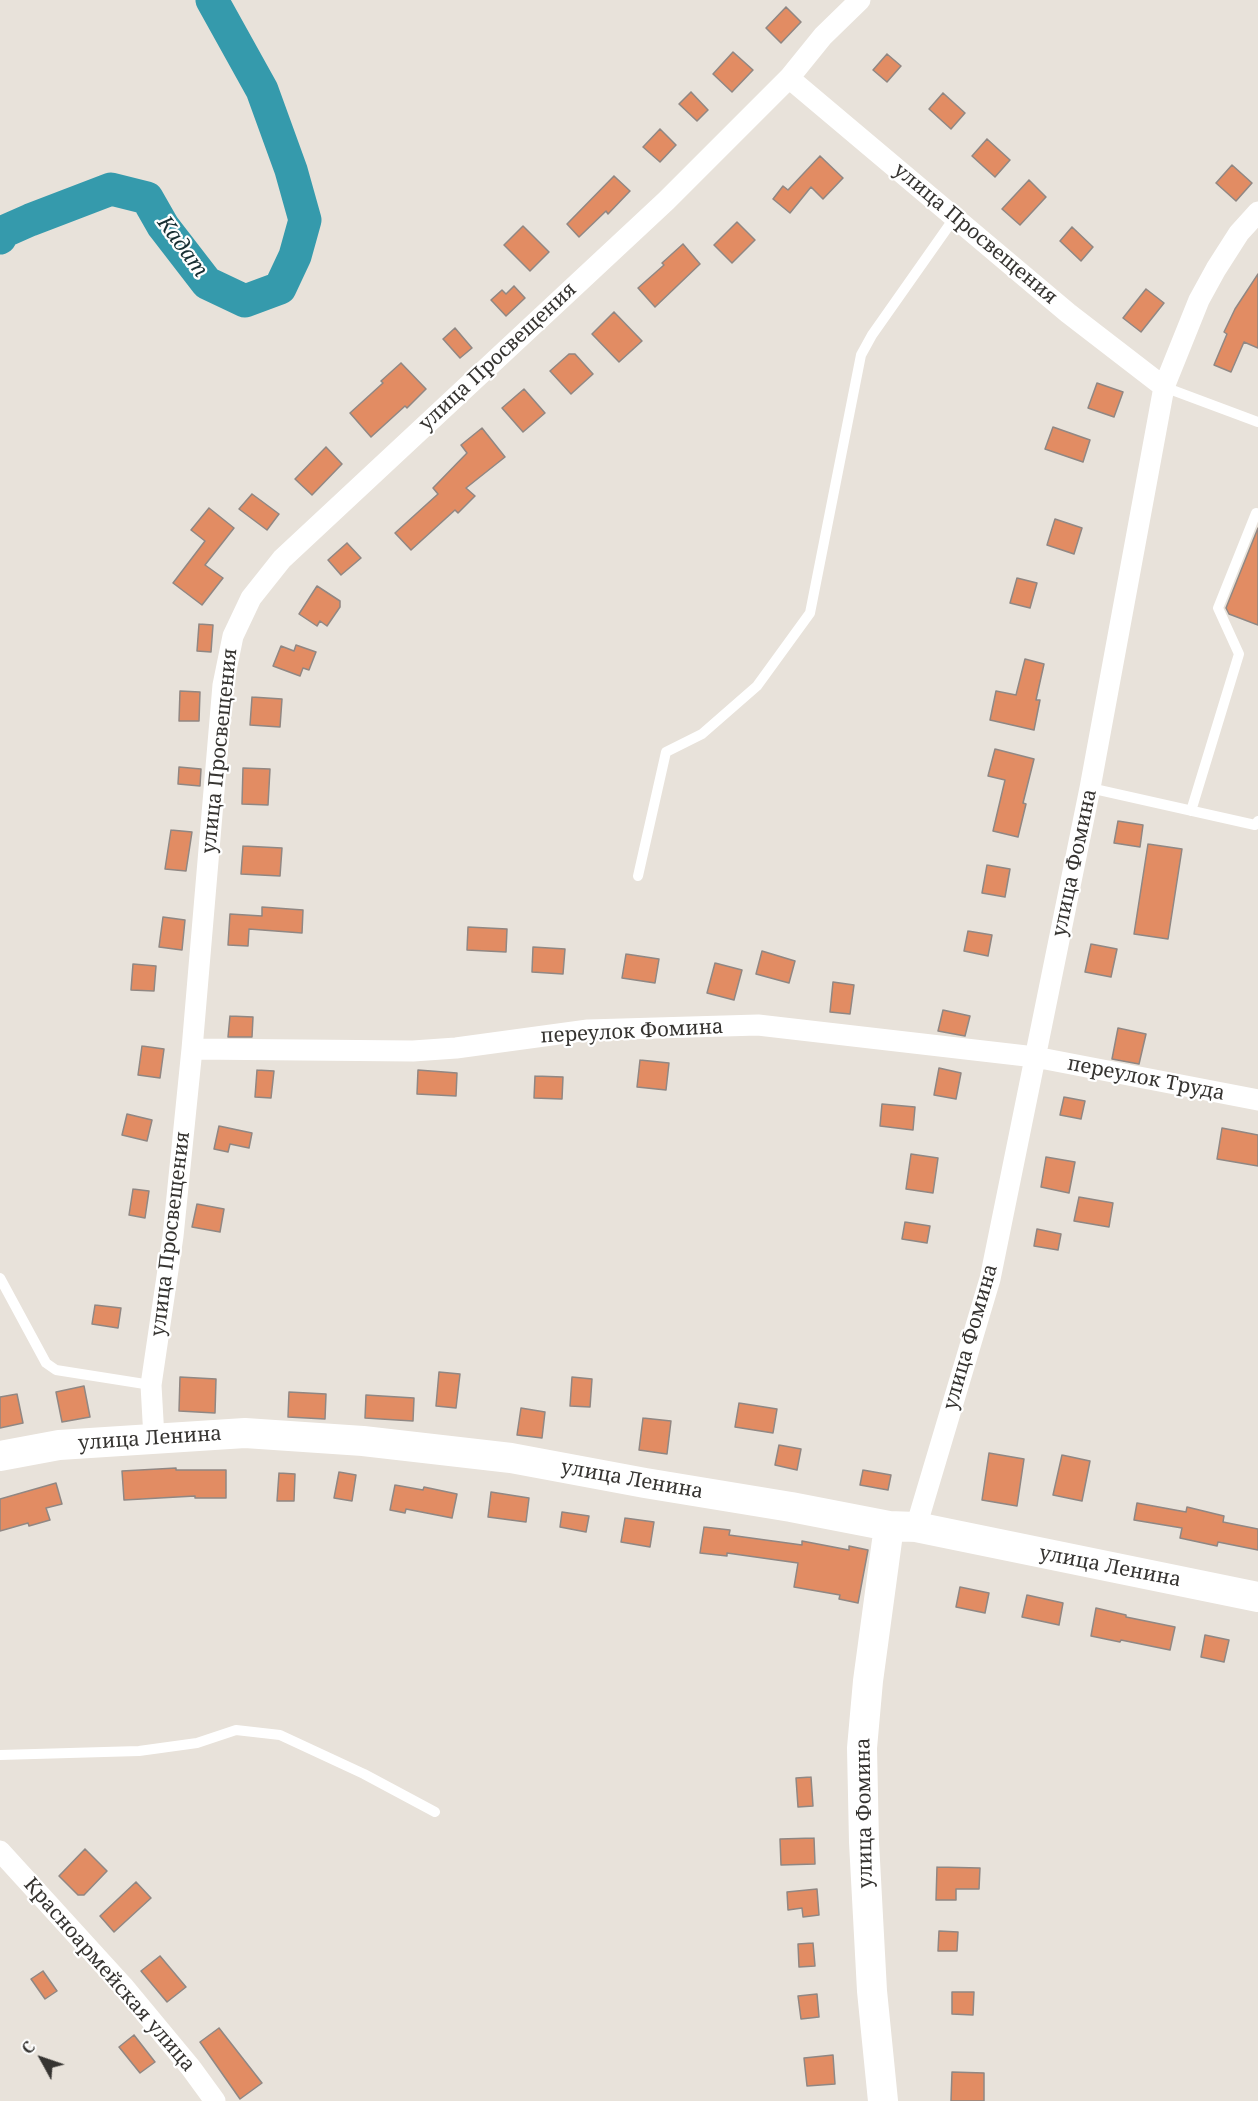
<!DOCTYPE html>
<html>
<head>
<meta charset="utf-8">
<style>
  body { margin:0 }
  #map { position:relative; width:1258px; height:2101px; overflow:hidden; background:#e8e2da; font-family:"Noto Serif",serif }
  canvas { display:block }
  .north { position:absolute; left:12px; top:2029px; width:60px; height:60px; -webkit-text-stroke:4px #fff; paint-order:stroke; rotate:310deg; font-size:16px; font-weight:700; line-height:24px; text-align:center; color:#363431 }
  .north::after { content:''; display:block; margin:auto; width:21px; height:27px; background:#363431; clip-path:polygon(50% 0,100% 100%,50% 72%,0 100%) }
</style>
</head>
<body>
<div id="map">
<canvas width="1258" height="2101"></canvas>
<div class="north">С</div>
</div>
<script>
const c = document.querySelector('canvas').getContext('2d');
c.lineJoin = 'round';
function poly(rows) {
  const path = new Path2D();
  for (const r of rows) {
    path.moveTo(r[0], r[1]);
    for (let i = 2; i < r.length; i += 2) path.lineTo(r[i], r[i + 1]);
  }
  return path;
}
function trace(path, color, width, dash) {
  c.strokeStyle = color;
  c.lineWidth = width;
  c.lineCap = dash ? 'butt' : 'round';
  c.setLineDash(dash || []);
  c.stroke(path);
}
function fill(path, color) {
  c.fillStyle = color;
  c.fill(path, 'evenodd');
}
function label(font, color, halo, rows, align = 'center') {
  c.font = font + ' "Noto Serif",serif';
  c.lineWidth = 4.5;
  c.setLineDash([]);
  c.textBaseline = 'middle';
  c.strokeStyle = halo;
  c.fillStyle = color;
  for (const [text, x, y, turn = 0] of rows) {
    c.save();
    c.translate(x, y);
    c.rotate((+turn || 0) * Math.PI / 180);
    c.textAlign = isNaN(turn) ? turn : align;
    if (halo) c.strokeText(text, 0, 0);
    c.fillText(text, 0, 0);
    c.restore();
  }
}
const river = poly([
  [0,238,3,232,30,220,111,189,147,198,163,226,207,283,245,301,280,288,295,256,305,220,291,170,262,90,212,0]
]);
const building = poly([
  [786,7,801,22,781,43,766,28,786,7],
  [733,52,753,70,732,92,713,74,733,52],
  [887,54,901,66,887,82,873,70,887,54],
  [691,92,708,110,697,121,679,104,691,92],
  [943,93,965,113,951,129,929,109,943,93],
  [660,129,676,145,660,162,643,147,660,129],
  [987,139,1010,160,995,177,972,156,987,139],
  [820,156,843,178,823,199,811,187,790,213,773,199,783,186,788,190,820,156],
  [1232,165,1252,183,1236,201,1216,183,1232,165],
  [614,176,630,191,608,214,606,211,579,237,567,224,614,176],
  [1029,180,1046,197,1020,225,1002,209,1029,180],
  [737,222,755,240,732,263,714,245,737,222],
  [523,226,549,252,530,271,504,245,523,226],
  [1072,227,1093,247,1081,261,1060,241,1072,227],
  [683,244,700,264,655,307,638,288,664,265,662,263,683,244],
  [1258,274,1258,348,1244,342,1231,372,1214,365,1227,334,1224,332,1235,309,1258,274],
  [514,286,525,298,506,316,491,300,502,290,506,294,514,286],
  [1146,289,1164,303,1141,332,1123,318,1146,289],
  [614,312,642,341,619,362,592,334,614,312],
  [455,328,472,348,460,358,443,339,455,328],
  [569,354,575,354,593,374,571,394,550,371,569,354],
  [401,363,426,389,407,408,405,406,371,437,350,413,383,383,381,381,401,363],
  [1097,383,1123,392,1114,417,1088,408,1097,383],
  [524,389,545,413,523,432,502,408,524,389],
  [1053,427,1090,440,1083,462,1045,449,1053,427],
  [482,428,505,457,466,488,475,496,458,513,455,510,411,550,395,533,438,494,433,488,467,453,461,445,482,428],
  [326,447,342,464,312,495,295,479,326,447],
  [252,494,279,514,267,530,239,509,252,494],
  [209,508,234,528,205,565,223,578,202,605,173,583,205,541,191,530,209,508],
  [1055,519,1082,528,1074,554,1047,545,1055,519],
  [1258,528,1258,625,1229,614,1226,608,1258,528],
  [347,543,361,558,341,575,328,560,347,543],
  [1017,578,1037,583,1030,608,1010,603,1017,578],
  [317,586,340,601,340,607,327,626,320,621,317,626,299,614,317,586],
  [199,624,213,625,211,652,197,651,199,624],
  [296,645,316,652,309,670,303,668,300,676,273,666,281,646,294,651,296,645],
  [1025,659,1044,664,1036,700,1040,700,1034,730,990,720,996,691,1016,695,1025,659],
  [180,691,200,692,199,721,179,721,180,691],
  [252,697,282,699,280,727,250,725,252,697],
  [995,749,1034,759,1023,803,1026,804,1018,837,993,831,1005,780,988,776,995,749],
  [179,767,201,769,200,786,178,784,179,767],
  [243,768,270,769,268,805,242,804,243,768],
  [1118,821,1143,825,1140,847,1114,843,1118,821],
  [171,830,192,832,186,871,165,869,171,830],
  [1148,844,1182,849,1168,939,1134,934,1148,844],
  [243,846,282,848,280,876,241,874,243,846],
  [987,865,1010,869,1005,897,982,893,987,865],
  [262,907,303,910,302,933,249,929,248,946,228,945,230,914,262,916,262,907],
  [163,917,185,920,182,950,159,947,163,917],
  [468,927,507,929,506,952,467,950,468,927],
  [968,931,992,935,988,956,964,951,968,931],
  [1091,944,1117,949,1111,977,1085,972,1091,944],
  [533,947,565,949,563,974,532,972,533,947],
  [762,951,795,961,789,983,756,974,762,951],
  [626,954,659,959,655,983,622,978,626,954],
  [715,963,742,970,734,1000,707,993,715,963],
  [133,964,156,966,154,991,131,990,133,964],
  [833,982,854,985,850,1014,830,1012,833,982],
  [943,1010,970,1016,965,1036,938,1031,943,1010],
  [230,1016,253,1017,252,1037,228,1037,230,1016],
  [1118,1028,1146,1034,1139,1064,1112,1059,1118,1028],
  [142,1046,164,1049,160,1078,138,1075,142,1046],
  [640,1060,669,1063,666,1090,637,1087,640,1060],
  [939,1068,961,1073,956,1099,934,1095,939,1068],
  [257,1070,274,1071,271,1098,255,1097,257,1070],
  [418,1070,457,1073,456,1096,417,1094,418,1070],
  [535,1076,563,1077,562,1099,534,1098,535,1076],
  [1064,1097,1085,1101,1081,1119,1060,1115,1064,1097],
  [882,1104,915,1107,913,1130,880,1126,882,1104],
  [127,1114,152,1120,147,1141,122,1135,127,1114],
  [219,1126,252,1133,249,1148,230,1144,228,1152,214,1149,219,1126],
  [1222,1128,1258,1135,1258,1166,1217,1159,1222,1128],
  [911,1154,938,1158,933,1193,906,1189,911,1154],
  [1046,1157,1075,1162,1069,1193,1041,1187,1046,1157],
  [133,1189,149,1191,145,1218,129,1215,133,1189],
  [1079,1197,1113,1203,1109,1227,1074,1221,1079,1197],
  [197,1204,224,1209,220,1232,192,1227,197,1204],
  [905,1222,930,1226,927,1243,902,1239,905,1222],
  [1037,1229,1061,1234,1058,1250,1034,1246,1037,1229],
  [95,1305,121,1308,118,1328,92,1324,95,1305],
  [439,1372,460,1374,456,1408,436,1406,439,1372],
  [180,1377,216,1379,215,1413,179,1411,180,1377],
  [572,1377,592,1379,590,1407,570,1406,572,1377],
  [84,1386,90,1417,62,1422,56,1392,84,1386],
  [289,1392,326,1394,325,1419,288,1417,289,1392],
  [17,1394,23,1423,0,1428,0,1397,17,1394],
  [366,1395,414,1398,413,1421,365,1418,366,1395],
  [739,1403,777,1409,773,1433,735,1427,739,1403],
  [521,1408,545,1412,542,1438,517,1435,521,1408],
  [643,1418,671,1421,667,1454,639,1450,643,1418],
  [779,1445,801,1449,797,1470,775,1465,779,1445],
  [989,1453,1024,1459,1017,1506,982,1500,989,1453],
  [1062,1455,1090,1461,1082,1501,1053,1495,1062,1455],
  [176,1468,176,1470,226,1470,226,1498,195,1498,195,1496,124,1500,122,1471,176,1468],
  [863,1470,891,1475,888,1490,860,1485,863,1470],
  [339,1472,356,1475,352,1501,334,1498,339,1472],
  [279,1473,295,1474,294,1501,277,1501,279,1473],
  [56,1483,62,1504,46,1508,50,1520,29,1526,28,1523,0,1531,0,1499,56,1483],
  [395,1485,423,1490,424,1487,457,1494,452,1518,406,1509,405,1513,390,1510,395,1485],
  [491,1492,529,1498,526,1522,488,1517,491,1492],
  [1137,1503,1186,1512,1187,1507,1224,1516,1223,1522,1258,1529,1258,1550,1218,1542,1217,1546,1180,1538,1182,1528,1134,1520,1137,1503],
  [562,1512,589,1516,586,1532,560,1527,562,1512],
  [625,1518,654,1522,650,1547,621,1542,625,1518],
  [704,1527,730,1530,729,1535,802,1545,802,1541,849,1550,849,1546,868,1550,858,1603,839,1599,840,1595,794,1587,798,1563,727,1553,727,1556,700,1553,704,1527],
  [960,1587,989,1593,985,1613,956,1607,960,1587],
  [1027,1595,1063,1603,1059,1625,1022,1617,1027,1595],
  [1096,1608,1126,1615,1126,1617,1175,1627,1170,1650,1121,1640,1120,1642,1091,1636,1096,1608],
  [1205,1635,1229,1640,1224,1662,1201,1657,1205,1635],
  [811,1777,813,1806,798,1807,796,1778,811,1777],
  [814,1838,815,1864,781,1865,780,1839,814,1838],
  [85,1849,107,1871,84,1895,78,1895,59,1876,85,1849],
  [937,1867,980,1868,979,1889,956,1889,956,1900,936,1900,937,1867],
  [136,1882,151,1898,114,1932,100,1916,136,1882],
  [817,1889,819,1915,803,1917,802,1908,788,1910,787,1892,817,1889],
  [939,1931,958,1932,957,1951,938,1951,939,1931],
  [813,1943,815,1966,799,1967,798,1944,813,1943],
  [160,1956,186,1987,167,2002,141,1971,160,1956],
  [43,1971,57,1991,45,1999,31,1979,43,1971],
  [952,1992,974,1992,973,2015,952,2014,952,1992],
  [817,1994,819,2017,801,2019,798,1996,817,1994],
  [219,2028,262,2083,240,2099,200,2042,219,2028],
  [134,2035,155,2062,140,2073,119,2047,134,2035],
  [833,2055,835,2084,807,2086,804,2058,833,2055],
  [952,2072,984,2073,984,2101,951,2101,952,2072]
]);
const lane = poly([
  [1164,387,1258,422],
  [1090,788,1255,825,1258,821],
  [1191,811,1239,654,1218,608,1256,513,1258,514],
  [638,876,666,752,702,734,757,686,810,613,861,355,872,335,955,217],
  [0,1278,46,1363,56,1370,151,1385],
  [0,1755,139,1751,197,1743,236,1730,280,1735,364,1774,435,1812]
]);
const street = poly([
  [789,78,1068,313,1164,387],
  [192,1049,413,1051,456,1048,588,1030,758,1025,1035,1057,1258,1100],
  [154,1438,151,1385,173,1236,192,1049,223,685,233,636,251,598,282,559,666,201,789,78,823,36,860,0],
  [916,1527,990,1279,1090,788,1164,387,1199,300,1216,269,1239,233,1258,212],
  [0,1851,123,1986,191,2068,215,2101]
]);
const secondary = poly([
  [0,1456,59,1445,245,1433,363,1441,511,1458,645,1483,791,1507,889,1526,916,1527,1258,1597],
  [883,2101,872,1991,864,1842,862,1748,868,1681,889,1526]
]);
const streetNames = [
  ["улица Просвещения",975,234,40],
  ["улица Просвещения",498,357,-43],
  ["улица Просвещения",220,751,-84],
  ["улица Фомина",1075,863,-78],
  ["переулок Фомина",632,1032,-3],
  ["переулок Труда",1146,1079,11],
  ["улица Просвещения",171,1234,-83],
  ["улица Фомина",971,1337,-74],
  ["улица Ленина",150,1439,-4],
  ["улица Ленина",632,1480,10],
  ["улица Ленина",1110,1567,11],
  ["улица Фомина",865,1813,-91],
  ["Красноармейская улица",109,1975,49]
];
const waterNames = [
  ["Кадат",182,247,54]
];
trace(river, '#359aac', 33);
fill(building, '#e28c63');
trace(building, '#908783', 1.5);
trace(lane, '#fff', 10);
trace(street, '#fff', 21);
trace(secondary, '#fff', 30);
label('20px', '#363431', '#fff', streetNames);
label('italic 21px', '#172e32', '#fff', waterNames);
</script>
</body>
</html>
